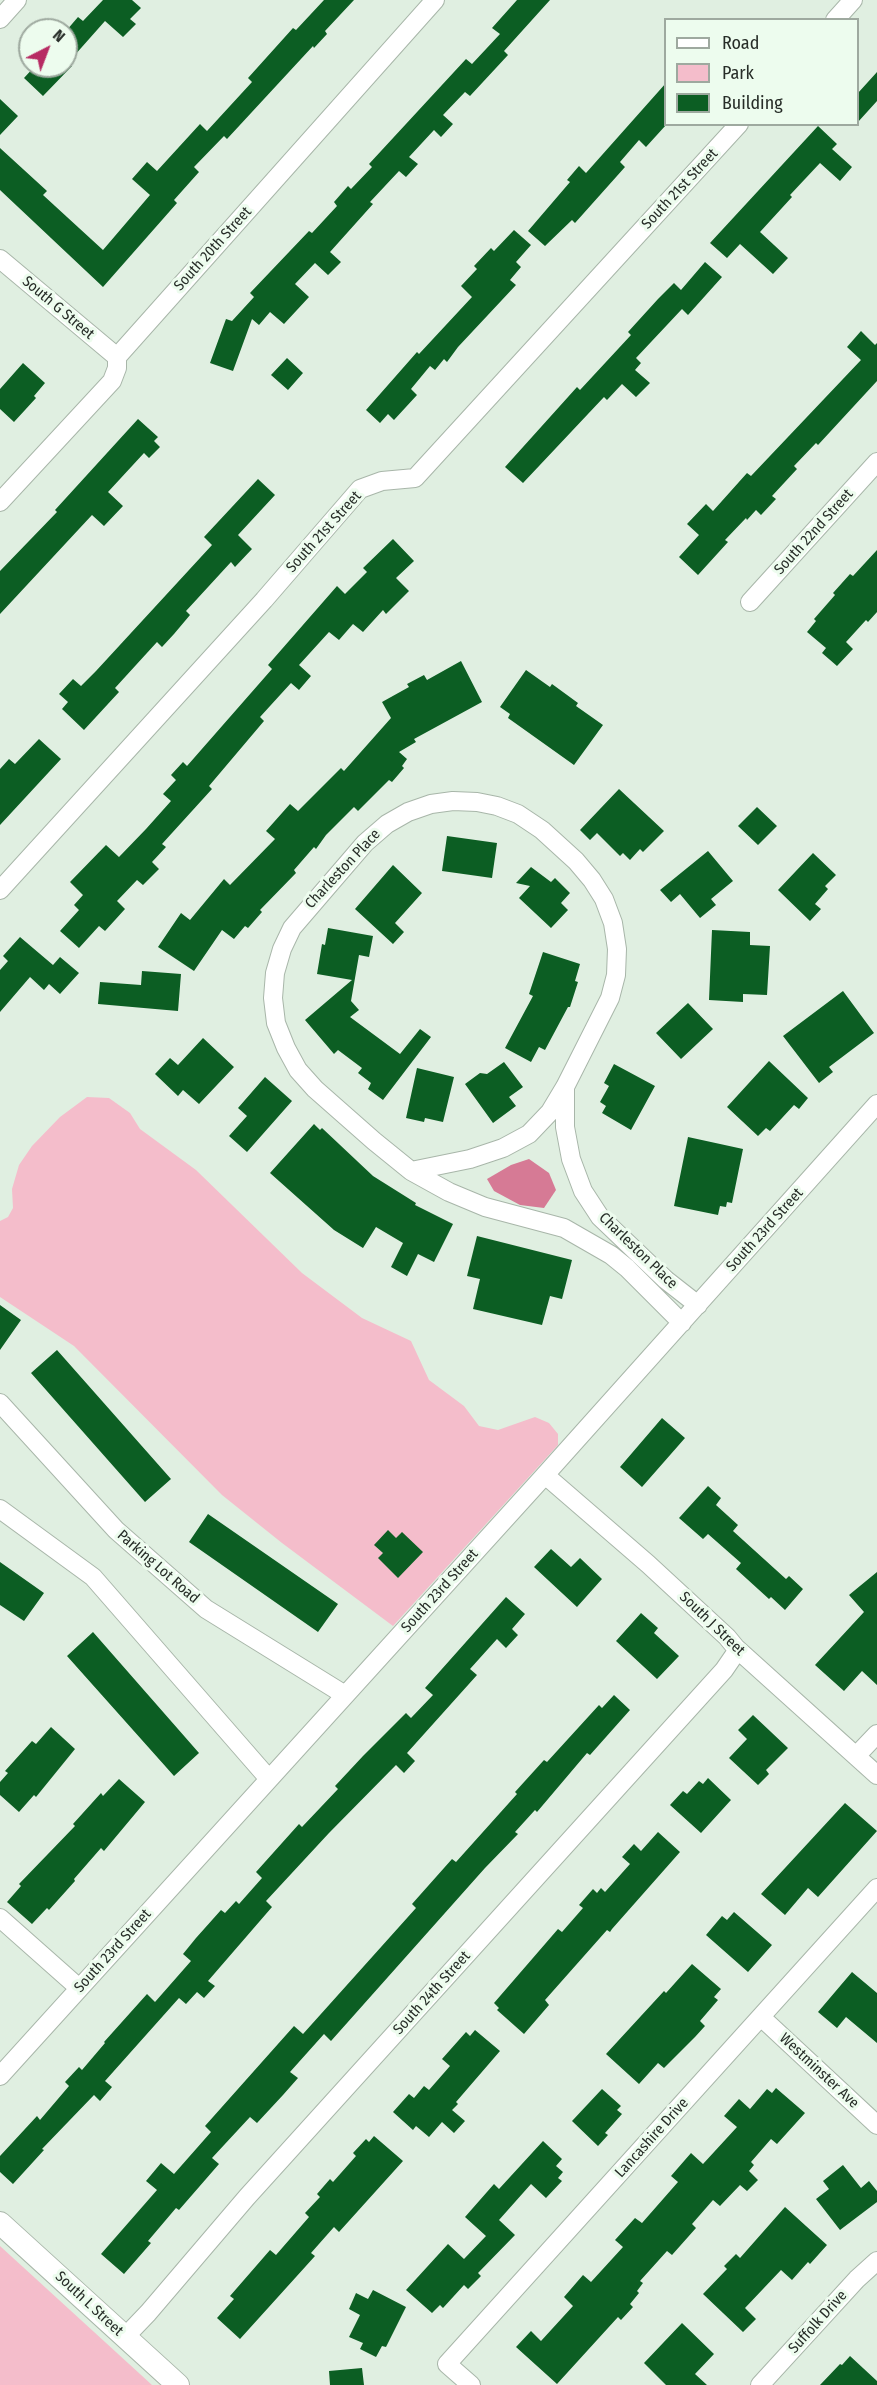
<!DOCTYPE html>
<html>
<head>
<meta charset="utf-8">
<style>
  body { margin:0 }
  #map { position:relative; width:877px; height:2385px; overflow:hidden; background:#e0efe1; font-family:"Fira Sans Condensed",sans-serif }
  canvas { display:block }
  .legend { position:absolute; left:664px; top:18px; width:195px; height:108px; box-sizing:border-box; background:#edfcee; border:2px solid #9ea99f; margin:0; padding:8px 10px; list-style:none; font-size:18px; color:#272d28 }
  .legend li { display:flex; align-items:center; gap:12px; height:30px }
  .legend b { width:30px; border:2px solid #9ea99f }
  .north { position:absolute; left:18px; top:18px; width:60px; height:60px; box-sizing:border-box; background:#edfcee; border:2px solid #9ea99f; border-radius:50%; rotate:42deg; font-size:16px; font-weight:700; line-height:24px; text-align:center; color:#272d28 }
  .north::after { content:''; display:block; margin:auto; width:21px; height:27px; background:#b72b63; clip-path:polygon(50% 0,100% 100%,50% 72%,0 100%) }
</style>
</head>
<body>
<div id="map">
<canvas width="877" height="2385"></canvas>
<ul class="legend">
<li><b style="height:8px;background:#fff"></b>Road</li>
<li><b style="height:16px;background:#f4bdcb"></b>Park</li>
<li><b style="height:16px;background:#0c5e23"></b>Building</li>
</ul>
<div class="north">N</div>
</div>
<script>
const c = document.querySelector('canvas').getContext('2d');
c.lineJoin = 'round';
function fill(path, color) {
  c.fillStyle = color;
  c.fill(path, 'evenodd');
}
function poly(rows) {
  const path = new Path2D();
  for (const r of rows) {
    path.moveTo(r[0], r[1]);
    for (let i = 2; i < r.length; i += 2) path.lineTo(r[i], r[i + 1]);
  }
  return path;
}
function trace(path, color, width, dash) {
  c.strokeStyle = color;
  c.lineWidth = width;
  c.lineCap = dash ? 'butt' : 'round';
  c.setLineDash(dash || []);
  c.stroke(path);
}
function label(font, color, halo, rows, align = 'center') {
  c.font = font + ' "Fira Sans Condensed",sans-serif';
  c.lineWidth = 6;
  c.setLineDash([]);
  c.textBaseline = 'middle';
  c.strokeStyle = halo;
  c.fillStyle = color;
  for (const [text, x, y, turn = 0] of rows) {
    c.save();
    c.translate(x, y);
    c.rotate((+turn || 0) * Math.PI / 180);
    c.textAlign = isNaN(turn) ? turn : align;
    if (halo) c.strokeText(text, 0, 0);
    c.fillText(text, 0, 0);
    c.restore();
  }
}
const green = poly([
  [87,1097,109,1098,130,1113,140,1129,196,1170,302,1273,362,1318,411,1341,429,1380,464,1406,479,1426,498,1430,535,1417,549,1423,558,1434,558,1445,393,1626,282,1543,222,1495,74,1346,0,1297,0,1221,8,1217,13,1208,12,1189,19,1165,32,1146,60,1117],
  [0,2246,152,2385,0,2385]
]);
const water = poly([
  [529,1159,549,1173,556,1190,544,1208,520,1205,494,1191,487,1179,511,1165]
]);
const building = poly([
  [103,0,132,0,141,8,130,19,136,24,123,37,105,21,66,65,66,31,78,17,83,21],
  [324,0,354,0,325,31,327,34,314,48,313,46,227,139,224,136,194,167,199,172,174,200,177,203,103,287,0,190,0,148,47,191,43,195,103,250,150,195,132,179,147,162,157,171,200,124,207,131,252,82,248,78,293,28,296,30],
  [517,0,550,0,504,51,508,55,470,96,465,92,443,115,453,124,441,137,434,130,409,157,418,164,406,177,399,171,370,202,373,204,330,252,341,262,328,275,315,263,295,284,309,297,284,324,270,312,259,325,252,319,233,371,210,363,226,319,232,321,254,297,250,293,309,231,312,233,337,206,334,202,348,186,351,189,372,167,369,164,466,59,472,64,500,34,492,28],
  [35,66,72,66,43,96,24,78],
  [877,72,877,101,858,122,858,93],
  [666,83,666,125,646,147,639,140,620,162,625,167,575,223,572,220,545,246,528,231,570,182,567,180,579,166,586,173],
  [0,99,18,116,0,135],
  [818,126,837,144,832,149,852,167,840,181,820,163,790,195,792,197,760,232,788,258,773,274,740,244,727,258,710,243],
  [514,230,531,245,516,262,521,267,510,280,516,285,458,347,447,362,444,359,435,370,430,366,411,389,417,395,394,420,388,414,380,423,366,410,417,352,419,354,472,297,461,286,477,269,474,266,491,248,494,251],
  [705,262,722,277,688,315,682,309,636,358,641,363,635,370,650,383,636,397,622,384,607,400,604,397,523,483,505,467,577,387,580,390,631,335,628,332,658,299,674,283,681,290],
  [861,331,875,345,877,343,877,381,818,445,816,443,794,466,797,469,772,496,776,499,761,515,756,510,747,520,746,518,725,540,728,542,698,575,679,557,699,535,687,524,706,504,713,511,747,473,751,476,861,360,847,347],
  [287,358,303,373,288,390,271,375],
  [23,363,45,383,34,396,36,398,14,422,0,409,0,389],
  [138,419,158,437,154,441,160,447,149,458,144,453,108,492,123,506,104,526,92,515,0,614,0,571,57,512,55,510],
  [258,479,275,495,238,535,252,549,235,567,231,562,186,611,190,615,174,634,162,647,157,642,115,688,119,692,84,730,62,709,68,702,59,694,73,679,81,686,96,671,212,545,204,537],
  [393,539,414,561,396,578,409,591,386,614,383,610,363,632,353,624,339,640,329,632,299,665,311,676,299,690,291,683,260,717,264,721,209,786,212,789,162,844,166,847,152,862,159,869,143,885,137,880,117,901,125,909,105,931,99,926,79,948,60,931,79,910,74,905,83,895,70,882,106,845,119,857,146,829,171,801,163,794,176,780,171,775,183,762,187,766,272,669,268,665,337,586,345,594,367,572,363,568],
  [877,550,877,612,868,622,866,620,846,642,853,649,837,666,822,653,826,648,807,632,816,621,814,619,835,595,833,593,850,574,853,576],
  [461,661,482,702,414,739,416,742,399,752,407,759,402,766,404,768,392,782,389,780,358,811,354,807,326,835,316,849,314,847,294,870,296,873,260,910,262,912,248,928,245,926,234,939,222,930,194,971,158,947,181,913,190,920,224,879,230,885,275,839,266,831,290,804,298,811,341,768,344,771,391,718,382,702,409,687,407,684,424,675,427,680],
  [526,670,550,687,552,684,578,703,576,706,603,725,574,765,508,718,510,714,500,707],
  [39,739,61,759,0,825,0,769,9,759,15,764],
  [619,789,664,831,643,852,640,849,630,860,623,853,620,856,597,833,590,840,580,830],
  [757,807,777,826,758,845,738,826],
  [447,836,497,843,492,878,442,871],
  [708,851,733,881,711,899,716,905,700,918,680,894,671,902,660,890],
  [813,853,836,875,825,886,828,889,815,904,821,909,810,921,778,890],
  [393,865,422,893,395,923,404,932,393,944,355,909],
  [531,867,551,882,555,878,570,893,561,903,568,910,551,928,519,898,530,886,516,883],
  [328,928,373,936,369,957,359,955,351,1001,359,1010,350,1017,400,1054,420,1029,431,1037,383,1100,368,1089,371,1083,358,1073,362,1068,338,1050,334,1054,305,1020,352,980,317,974,322,944,325,945],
  [712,930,750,932,750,945,770,946,767,995,743,994,743,1002,709,1000],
  [20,937,53,965,60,957,79,973,60,994,49,984,44,990,30,977,0,1012,0,970,8,961,3,956],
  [543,952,580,964,575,981,578,982,570,1007,568,1007,545,1050,539,1047,531,1062,505,1048,533,996,529,994],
  [142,971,181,974,178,1011,98,1004,100,982,141,985],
  [843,991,874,1033,829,1067,833,1072,819,1083,783,1036],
  [688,1003,713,1029,681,1059,656,1033],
  [203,1038,234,1067,199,1104,183,1090,178,1096,155,1074,170,1058,178,1065],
  [769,1061,808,1098,799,1109,794,1105,770,1131,766,1128,758,1136,727,1107],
  [504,1062,523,1087,509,1097,516,1106,493,1123,465,1084,480,1073,487,1074],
  [614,1064,655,1086,631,1130,602,1113,606,1106,600,1102,609,1086,604,1083],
  [417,1068,454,1077,443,1122,425,1118,424,1122,406,1118],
  [265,1077,292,1101,247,1152,229,1136,247,1116,238,1108],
  [314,1124,320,1130,322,1128,373,1176,416,1203,415,1205,453,1224,434,1262,418,1254,407,1276,391,1267,403,1243,376,1227,363,1248,334,1230,270,1173],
  [688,1137,743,1149,732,1203,727,1202,726,1207,720,1206,718,1215,674,1206],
  [477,1236,572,1260,562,1299,550,1296,542,1325,473,1309,480,1279,467,1276],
  [0,1305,21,1320,0,1350],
  [57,1350,171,1479,145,1502,31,1373],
  [662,1418,685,1438,642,1487,620,1467],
  [708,1486,721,1498,716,1505,738,1525,733,1531,786,1579,789,1576,803,1589,785,1610,771,1597,769,1599,736,1569,741,1563,708,1534,703,1539,679,1518],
  [208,1514,338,1604,318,1632,189,1542],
  [388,1530,396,1538,402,1532,423,1552,398,1578,378,1558,383,1553,374,1545],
  [551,1549,571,1567,580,1558,602,1579,577,1607,534,1567],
  [0,1562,44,1593,24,1621,0,1605],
  [877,1572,877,1685,862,1671,844,1691,815,1665,864,1612,849,1595],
  [506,1597,525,1614,512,1629,518,1635,506,1648,497,1639,470,1669,477,1675,407,1753,415,1761,404,1773,396,1765,329,1833,266,1901,272,1907,208,1981,215,1986,204,1998,197,1992,186,2004,179,1998,105,2081,112,2087,100,2101,94,2095,42,2149,44,2150,13,2184,0,2172,0,2156,37,2116,40,2120,69,2086,65,2082,79,2067,82,2070,105,2043,104,2042,147,1994,155,2002,191,1961,183,1954,196,1938,221,1910,225,1913,236,1901,239,1904,262,1878,256,1872,299,1824,302,1827,338,1789,335,1786,363,1756,406,1713,411,1718,433,1695,425,1688],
  [641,1613,658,1628,654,1633,679,1656,657,1679,616,1641],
  [93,1632,199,1753,174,1776,67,1656],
  [614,1695,630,1710,590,1755,587,1753,537,1812,535,1810,515,1832,518,1834,485,1868,331,2041,324,2034,290,2072,298,2078,283,2095,257,2123,250,2117,212,2158,219,2164,179,2210,176,2208,148,2241,151,2243,124,2274,101,2254,157,2190,146,2181,161,2163,174,2174,211,2132,205,2126,294,2026,303,2034,416,1908,412,1904,452,1859,456,1862,517,1794,515,1792,544,1760,547,1762,599,1705,602,1708],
  [753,1715,788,1748,766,1770,769,1774,758,1785,729,1758,747,1739,738,1730],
  [51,1727,75,1749,36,1797,34,1795,19,1812,0,1795,0,1782,8,1773,5,1771,32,1741,36,1744],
  [708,1778,731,1800,701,1833,670,1805,683,1791,687,1794,699,1781,703,1784],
  [119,1779,145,1802,104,1851,101,1848,74,1879,75,1881,49,1910,47,1908,32,1924,7,1902,21,1886,19,1884,75,1826,73,1824,101,1793,103,1796],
  [845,1803,877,1831,818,1897,808,1888,785,1915,761,1894],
  [658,1832,680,1852,612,1929,610,1932,607,1930,545,2000,549,2005,524,2034,497,2010,499,2008,494,2003,558,1929,562,1932,583,1908,579,1905,593,1889,597,1893,601,1888,605,1892,630,1864,622,1857,634,1844,641,1851],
  [734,1912,772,1945,748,1972,706,1935,722,1916,727,1920],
  [692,1964,721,1989,714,1997,718,2000,700,2021,705,2026,695,2037,664,2068,658,2063,639,2084,606,2054,664,1991,666,1993],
  [852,1972,877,1993,877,2043,846,2017,837,2028,818,2012],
  [475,2030,500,2051,456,2102,458,2104,452,2110,465,2121,454,2133,442,2122,429,2137,416,2126,413,2130,393,2112,409,2094,414,2098,424,2086,429,2090,450,2066,442,2059,466,2032,470,2036],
  [776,2088,805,2113,777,2144,771,2139,751,2162,754,2165,749,2171,758,2180,747,2191,740,2185,720,2206,713,2200,692,2224,696,2228,672,2255,667,2251,640,2281,643,2283,637,2291,639,2293,630,2304,633,2307,621,2320,618,2317,557,2384,516,2347,531,2331,541,2341,573,2306,564,2297,583,2275,591,2282,623,2247,615,2240,635,2218,642,2223,678,2182,671,2176,691,2153,703,2164,737,2127,724,2116,739,2099,750,2109,767,2089,772,2093],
  [602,2089,621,2106,617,2110,622,2114,605,2133,608,2135,598,2146,572,2121],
  [374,2136,403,2161,339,2232,334,2227,311,2253,315,2256,240,2339,217,2318,234,2299,230,2296,270,2250,276,2255,309,2217,305,2213,320,2197,317,2194,330,2179,333,2182,356,2156,353,2153,366,2139,369,2142],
  [543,2141,562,2159,556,2166,563,2172,558,2178,562,2181,546,2198,531,2184,499,2220,515,2235,478,2273,481,2276,468,2289,464,2285,443,2308,440,2305,432,2313,406,2290,448,2244,464,2259,486,2236,465,2217,494,2184,499,2189],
  [843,2165,861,2188,869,2181,877,2191,877,2202,840,2230,816,2199,829,2189,823,2181],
  [785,2207,827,2245,810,2264,808,2262,792,2280,781,2270,745,2308,756,2319,743,2332,703,2294,727,2269,724,2266,736,2254,740,2258],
  [373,2290,406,2307,386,2347,382,2346,376,2357,360,2349,363,2343,349,2337,360,2315,349,2309,356,2293,368,2299],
  [682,2323,714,2354,695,2374,707,2385,666,2385,644,2363],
  [850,2356,877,2381,877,2385,820,2385,840,2364,842,2365],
  [362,2368,364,2385,330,2385,329,2371]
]);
const minor = poly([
  [0,19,17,0],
  [835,20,853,0],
  [0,259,117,357],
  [0,502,112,381,117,368,117,357,435,0],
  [750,602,877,462],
  [453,801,477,802,497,806,518,814,542,830,576,861,592,880,604,899,613,923,617,949,616,975,610,998,565,1087,550,1112,529,1134,503,1148,470,1159,411,1171,374,1141,315,1089,298,1070,286,1048,276,1023,273,998,275,973,282,949,292,928,365,843,387,824,408,812,431,804,453,801],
  [0,890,264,600,360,489,382,481,415,478,739,124],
  [565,1089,565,1127,571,1159,583,1191,600,1217,666,1280,698,1305],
  [411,1171,449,1192,485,1207,564,1228,611,1255,627,1268,682,1323],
  [0,1403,116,1530,206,1609,345,1695],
  [545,1475,648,1564,727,1637,736,1648,877,1775],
  [0,1509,93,1577,269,1779],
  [857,1755,877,1734],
  [0,1918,79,1988],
  [761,2017,877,2125],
  [0,2076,545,1475,877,1104],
  [125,2337,148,2313,247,2197,724,1670,735,1654,736,1648],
  [471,2385,447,2364,877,1888],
  [760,2385,857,2279,877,2261]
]);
const tertiary = poly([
  [0,2223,178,2385]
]);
const streetNames = [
  ["South 21st Street",680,189,-47],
  ["South 20th Street",213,249,-48],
  ["South G Street",58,308,40],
  ["South 21st Street",324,532,-48],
  ["South 22nd Street",814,532,-48],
  ["Charleston Place",343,869,-47],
  ["South 23rd Street",765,1230,-48],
  ["Charleston Place",638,1251,44],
  ["Parking Lot Road",158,1567,41],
  ["South 23rd Street",440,1591,-48],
  ["South J Street",712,1624,44],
  ["South 23rd Street",113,1951,-48],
  ["South 24th Street",432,1993,-48],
  ["Westminster Ave",819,2071,43],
  ["Lancashire Drive",652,2138,-48],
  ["South L Street",89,2304,43],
  ["Suffolk Drive",818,2322,-48]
];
fill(green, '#f4bdcb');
fill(water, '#d67a95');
fill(building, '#0c5e23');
trace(minor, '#a8b6a9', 20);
trace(tertiary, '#a8b6a9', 24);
trace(minor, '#fff', 18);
trace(tertiary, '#fff', 22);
label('15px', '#272d28', '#edfcee', streetNames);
</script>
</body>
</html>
